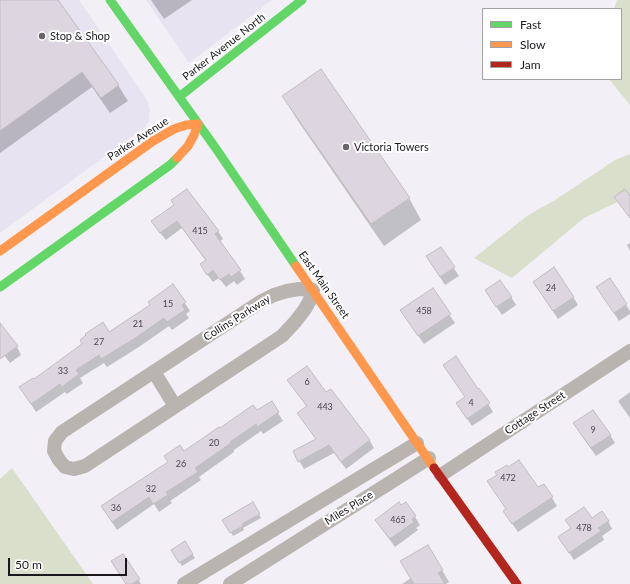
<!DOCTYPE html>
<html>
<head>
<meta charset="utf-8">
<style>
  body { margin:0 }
  #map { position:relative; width:630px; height:584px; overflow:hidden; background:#f2f0f6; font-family:Lato,sans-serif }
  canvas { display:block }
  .legend { position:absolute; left:482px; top:8px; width:140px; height:72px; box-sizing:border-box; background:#fff; border:1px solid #a3a3a5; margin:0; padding:5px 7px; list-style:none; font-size:12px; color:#1a181d }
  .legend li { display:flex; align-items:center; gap:8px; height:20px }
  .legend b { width:20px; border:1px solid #a3a3a5 }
  .scale { position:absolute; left:8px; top:558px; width:119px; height:18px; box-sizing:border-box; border:2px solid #1a181d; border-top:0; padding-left:5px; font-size:12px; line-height:14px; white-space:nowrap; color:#1a181d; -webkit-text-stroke:3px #fff; paint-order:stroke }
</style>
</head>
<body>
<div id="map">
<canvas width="630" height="584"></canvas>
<ul class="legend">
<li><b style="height:5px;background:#63d668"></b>Fast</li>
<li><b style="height:5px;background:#ff974d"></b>Slow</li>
<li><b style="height:5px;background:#b3261e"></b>Jam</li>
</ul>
<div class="scale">50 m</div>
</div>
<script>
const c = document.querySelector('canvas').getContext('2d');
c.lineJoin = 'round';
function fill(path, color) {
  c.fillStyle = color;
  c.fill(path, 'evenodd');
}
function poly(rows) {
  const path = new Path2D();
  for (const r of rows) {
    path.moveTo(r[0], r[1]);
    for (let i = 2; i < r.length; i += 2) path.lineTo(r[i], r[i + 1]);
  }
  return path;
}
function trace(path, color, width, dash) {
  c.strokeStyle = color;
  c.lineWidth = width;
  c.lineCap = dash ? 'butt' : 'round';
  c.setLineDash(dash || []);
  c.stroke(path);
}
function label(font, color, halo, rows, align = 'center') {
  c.font = font + ' Lato,sans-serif';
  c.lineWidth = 4;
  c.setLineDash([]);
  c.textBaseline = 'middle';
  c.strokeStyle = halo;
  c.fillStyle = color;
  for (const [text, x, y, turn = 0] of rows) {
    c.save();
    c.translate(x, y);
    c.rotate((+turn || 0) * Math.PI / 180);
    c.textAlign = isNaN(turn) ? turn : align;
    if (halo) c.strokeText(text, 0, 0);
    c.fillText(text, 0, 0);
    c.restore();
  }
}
const built = poly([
  [0,0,79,0,147,100,150,109,149,122,145,127,0,233],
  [146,0,272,0,189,63]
]);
const green = poly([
  [617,0,630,0,630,105,609,79,621,79,621,9,614,9],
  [630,154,630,196,584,218,512,278,474,258,527,216,555,200,615,160],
  [12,468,93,584,0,584,0,479]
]);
const shadow = poly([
  [0,0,57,0,118,85,128,101,110,113,92,87,0,153],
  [151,0,192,0,164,19],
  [283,96,409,198,421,220,384,246,296,118],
  [175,205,218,231,223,239,219,242,240,271,245,279,237,285,234,281,226,287,219,278,213,282,206,273,206,261,182,228,166,240,157,229],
  [630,243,630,251,627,245],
  [440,248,459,276,445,285,432,265],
  [609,279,630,311,630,314,619,321,602,295],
  [173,285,190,311,186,314,189,318,172,330,169,326,139,347,107,367,104,363,80,378,83,383,67,394,65,392,36,412,25,395,34,381,109,334,151,305],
  [432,289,455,323,424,344,406,318],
  [539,290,573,297,578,305,558,319],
  [511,297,516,305,502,315,491,299],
  [0,325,17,347,21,355,10,363,0,350],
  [289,381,326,393,331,390,370,441,374,448,346,469,334,453,304,469,294,452,317,439,307,407,293,388],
  [479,389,493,412,472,426,462,411],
  [630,392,630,418,618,401],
  [271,402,283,421,263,434,261,431,234,450,234,452,199,477,201,480,170,501,172,503,159,512,154,504,117,530,102,507,220,430,257,412],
  [579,432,610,435,615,443,596,456],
  [498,475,538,489,552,498,557,506,518,532,509,519],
  [252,503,261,518,243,528,244,530,233,536,224,520],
  [405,504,415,517,420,525,416,528,418,530,395,547,381,528,377,520],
  [591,519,608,521,612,529,602,536,604,540,574,560,564,545],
  [184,542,195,558,182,566,172,550],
  [123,555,141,584,127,584],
  [442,570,449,582,446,584,402,584,411,578]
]);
const building = poly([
  [0,0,58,0,119,85,101,98,82,72,0,131,0,0],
  [321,69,410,198,371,224,282,96,321,69],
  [187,189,219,231,215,234,241,270,231,277,229,274,220,280,213,270,207,275,200,264,206,260,177,221,160,233,151,221,174,205,171,200,187,189],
  [625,189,630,196,630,218,614,197,625,189],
  [441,247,455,267,440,277,426,256,441,247],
  [554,267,574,297,553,311,533,282,554,267],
  [610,278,627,304,614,313,596,287,610,278],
  [500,280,512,297,496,307,485,290,500,280],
  [173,284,186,302,182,305,185,310,167,322,164,318,134,339,101,359,99,355,76,370,79,374,62,387,60,384,31,404,19,387,33,378,34,379,82,344,80,340,86,335,85,334,103,322,109,332,150,305,148,302,173,284],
  [433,288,451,314,418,336,400,310,433,288],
  [0,323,18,346,0,359,0,323],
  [456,356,478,389,479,388,490,403,467,419,456,403,465,397,443,365,456,356],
  [307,366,326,392,331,389,370,440,341,462,329,445,298,462,293,451,316,439,297,413,307,406,287,380,307,366],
  [272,401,279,412,257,427,256,424,230,442,231,443,195,468,198,472,166,492,168,495,153,504,149,497,112,522,101,506,119,494,168,462,164,456,180,445,184,451,219,427,220,428,253,405,257,410,272,401],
  [593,410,611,435,591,448,573,423,593,410],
  [519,460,538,487,544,484,553,497,512,524,503,511,506,509,487,481,497,475,495,472,507,465,508,467,519,460],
  [253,502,260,514,242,524,243,526,230,533,222,520,253,502],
  [399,502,401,505,406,502,416,516,412,519,414,522,390,539,375,520,399,502],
  [584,507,592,518,602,511,609,521,598,528,601,531,569,553,558,537,571,528,565,520,584,507],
  [185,541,193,554,179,563,171,550,185,541],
  [428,545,443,570,438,573,445,584,414,584,400,561,428,545],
  [123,554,140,579,132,584,126,584,111,561,123,554]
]);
const street = poly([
  [299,289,313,290,310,300,305,309,295,322,282,336,85,466,74,469,65,467,59,460,54,451,55,441,62,432,260,302,274,295,287,291,299,289],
  [154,372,175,406],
  [441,475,630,351],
  [184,584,417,443],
  [230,584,429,458]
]);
const fast = poly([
  [110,0,217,150,296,266],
  [179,97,302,0],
  [0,287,170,165,177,158]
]);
const slow = poly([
  [0,251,153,141,174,129,186,125,198,124,194,135,188,146,177,158],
  [296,266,434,468]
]);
const jam = poly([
  [434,468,517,584]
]);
const markers = [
  [42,36,4,"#666469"],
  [346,147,4,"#666469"]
];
const numberNames = [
  ["415",200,231],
  ["24",551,288],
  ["15",168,304],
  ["458",424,311],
  ["21",138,324],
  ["27",99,342],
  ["33",63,371],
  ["6",307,382],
  ["4",471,403],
  ["443",325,407],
  ["9",593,430],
  ["20",214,443],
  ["26",181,464],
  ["472",508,478],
  ["32",151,489],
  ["36",116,508],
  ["465",398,520],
  ["478",584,528]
];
const poiNames = [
  ["Stop & Shop",50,36],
  ["Victoria Towers",354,147]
];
const streetNames = [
  ["Parker Avenue North",224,47,-38],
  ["Parker Avenue",138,139,-33],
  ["East Main Street",324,285,55],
  ["Collins Parkway",237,318,-32],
  ["Cottage Street",535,413,-33],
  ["Miles Place",349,508,-32]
];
fill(built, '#e7e3f0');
fill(green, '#d9dfcb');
fill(shadow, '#0003');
fill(building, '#ddd6e0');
trace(building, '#c0bdc2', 1);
trace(street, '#b9b4af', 14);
trace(fast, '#63d668', 9);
trace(slow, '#ff974d', 9);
trace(jam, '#b3261e', 9);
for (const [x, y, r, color] of markers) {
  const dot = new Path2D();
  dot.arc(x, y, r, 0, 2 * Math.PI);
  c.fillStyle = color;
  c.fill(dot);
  trace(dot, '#fff', 1.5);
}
label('9px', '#4b484e', null, numberNames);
label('11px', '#1a181d', '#fff', poiNames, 'left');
label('11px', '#1a181d', '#fff', streetNames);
</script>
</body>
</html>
